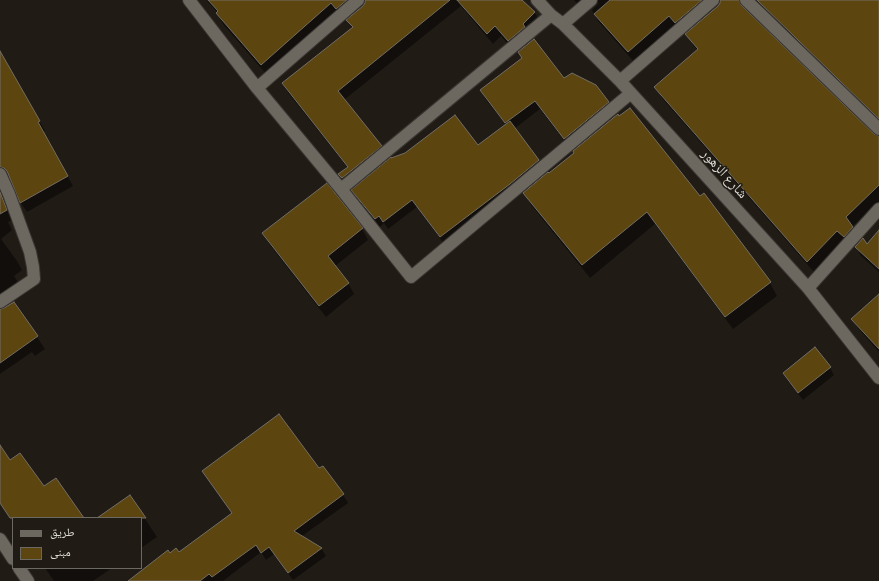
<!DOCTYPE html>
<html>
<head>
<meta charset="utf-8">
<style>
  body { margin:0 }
  #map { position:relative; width:879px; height:581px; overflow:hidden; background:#201c15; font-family:Signika,"Noto Naskh Arabic",sans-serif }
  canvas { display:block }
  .legend { position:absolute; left:12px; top:517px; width:130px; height:52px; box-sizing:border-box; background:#201c15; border:1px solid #6c6963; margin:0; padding:5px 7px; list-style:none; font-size:12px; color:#dedcd7 }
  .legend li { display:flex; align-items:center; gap:8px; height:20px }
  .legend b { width:20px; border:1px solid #6c6963 }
</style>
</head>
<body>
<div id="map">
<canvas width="879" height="581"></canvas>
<ul class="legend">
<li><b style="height:5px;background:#6c675f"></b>طريق</li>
<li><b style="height:11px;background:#5c450f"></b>مبنى</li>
</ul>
</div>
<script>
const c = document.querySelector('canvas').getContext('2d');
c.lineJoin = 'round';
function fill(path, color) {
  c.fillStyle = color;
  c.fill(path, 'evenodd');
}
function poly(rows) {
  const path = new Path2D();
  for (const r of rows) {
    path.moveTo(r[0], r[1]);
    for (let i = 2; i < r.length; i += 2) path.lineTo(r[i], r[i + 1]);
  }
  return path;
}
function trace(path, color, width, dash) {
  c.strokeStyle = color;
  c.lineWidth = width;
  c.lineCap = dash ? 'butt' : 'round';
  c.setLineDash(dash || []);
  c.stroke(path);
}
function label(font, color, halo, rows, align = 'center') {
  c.font = font + ' Signika,"Noto Naskh Arabic",sans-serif';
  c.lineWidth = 3;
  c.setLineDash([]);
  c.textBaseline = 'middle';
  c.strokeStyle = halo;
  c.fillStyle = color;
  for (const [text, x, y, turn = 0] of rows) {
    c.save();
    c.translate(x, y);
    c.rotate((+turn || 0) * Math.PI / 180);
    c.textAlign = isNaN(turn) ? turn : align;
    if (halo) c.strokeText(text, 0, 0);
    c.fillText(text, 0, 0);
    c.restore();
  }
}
const shadow = poly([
  [206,0,521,0,535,13,541,23,514,51,501,36,493,44,461,6,344,100,381,146,387,156,346,185,340,174,348,168,289,94,283,84,352,29,348,20,364,6,366,3,362,3,267,75,223,24,217,13,218,13],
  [574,0,879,0,879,122,746,6,744,10,873,135,879,137,879,201,852,227,859,238,844,241,814,272,662,98,656,87,698,51,693,45,686,34,719,6,721,3,715,5,635,63,598,21,592,10,599,3,578,5],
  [3,58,45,131,43,132,73,186,27,212,21,203,10,176,2,163,1,164,8,176,6,176,0,178,0,60],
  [564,79,608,102,613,111,570,148,540,109,514,129,538,161,543,169,445,245,417,207,388,229,384,223,380,227,357,198,353,190,478,147,506,125,486,100,481,91],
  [326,185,362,229,368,240,335,266,348,283,354,294,326,317,270,245,264,234],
  [0,192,12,220,8,222,12,230,1,239,17,261,22,270,14,276,22,288,0,307],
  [524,193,700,197,704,194,770,283,777,296,733,329,655,224,590,278,532,206],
  [879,232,879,272,861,256,856,247,867,245],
  [879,295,879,352,858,328,853,319],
  [14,303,45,349,35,356,32,352,0,374,0,326],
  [830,368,834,375,803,400,788,381,784,374],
  [323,467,343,495,348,503,302,536,321,548,326,556,293,580,274,554,266,560,261,552,223,581,129,581,170,555,179,554,233,514,208,479,203,471,319,470],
  [130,496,157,537,141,548,141,518,98,518],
  [45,568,112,568,93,581,54,581]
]);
const building = poly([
  [208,0,347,0,336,9,331,3,261,65,216,13,218,11,208,0],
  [365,0,450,0,338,91,382,146,342,178,338,174,348,167,282,83,353,27,346,20,363,6,365,3,365,0],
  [457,0,522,0,535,12,523,24,525,27,508,41,495,26,487,34,457,0],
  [610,0,702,0,675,23,669,16,628,52,594,14,610,0],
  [720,0,739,0,741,5,874,134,879,136,879,185,846,217,853,227,844,237,837,231,807,262,654,87,698,49,685,34,718,6,720,3,720,0],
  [757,0,879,0,879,119,757,0],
  [534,39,564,78,572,73,596,85,609,102,564,139,535,101,505,123,480,90,522,58,518,52,534,39],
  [0,51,40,121,38,122,68,176,20,203,7,171,4,168,0,167,0,51],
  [630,108,700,196,704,193,771,282,725,317,647,212,582,265,523,193,548,172,549,173,574,153,573,151,618,114,619,116,630,108],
  [455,115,478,145,510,121,539,160,510,184,440,237,412,200,383,222,379,216,375,219,351,190,391,157,391,158,405,153,455,115],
  [327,183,363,228,328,256,349,283,319,306,262,233,327,183],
  [0,192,7,210,0,214,0,192],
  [879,230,879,269,855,247,863,238,867,244,879,230],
  [879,294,879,349,851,319,879,294],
  [14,302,38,336,0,363,0,309,4,308,14,302],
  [815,347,831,367,798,393,783,373,815,347],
  [279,414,319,468,323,466,344,494,294,531,322,548,288,573,269,547,261,553,256,545,212,577,209,574,200,581,128,581,168,550,170,553,176,548,179,552,232,513,202,471,279,414],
  [0,445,10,460,20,453,44,486,56,478,84,518,10,518,0,503,0,445],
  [130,495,146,518,97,518,130,495]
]);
const street = poly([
  [189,0,257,88,341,189,411,277,631,93],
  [537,0,551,15,563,24,620,81,808,288,879,378],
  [746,0,879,129],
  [563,24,591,0],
  [620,81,713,0],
  [257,88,358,0],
  [0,174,9,194,30,252,33,267,34,279,0,302],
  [341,189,551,15],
  [808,288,879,209],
  [0,539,13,559],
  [19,568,28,581]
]);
const streetNames = [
  ["شارع الزهور",724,174,48]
];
fill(shadow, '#0007');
fill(building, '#5c450f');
trace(building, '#736e65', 1);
trace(street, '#393632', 14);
trace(street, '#6c675f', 12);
label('14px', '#dedcd7', '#201c15', streetNames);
</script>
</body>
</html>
